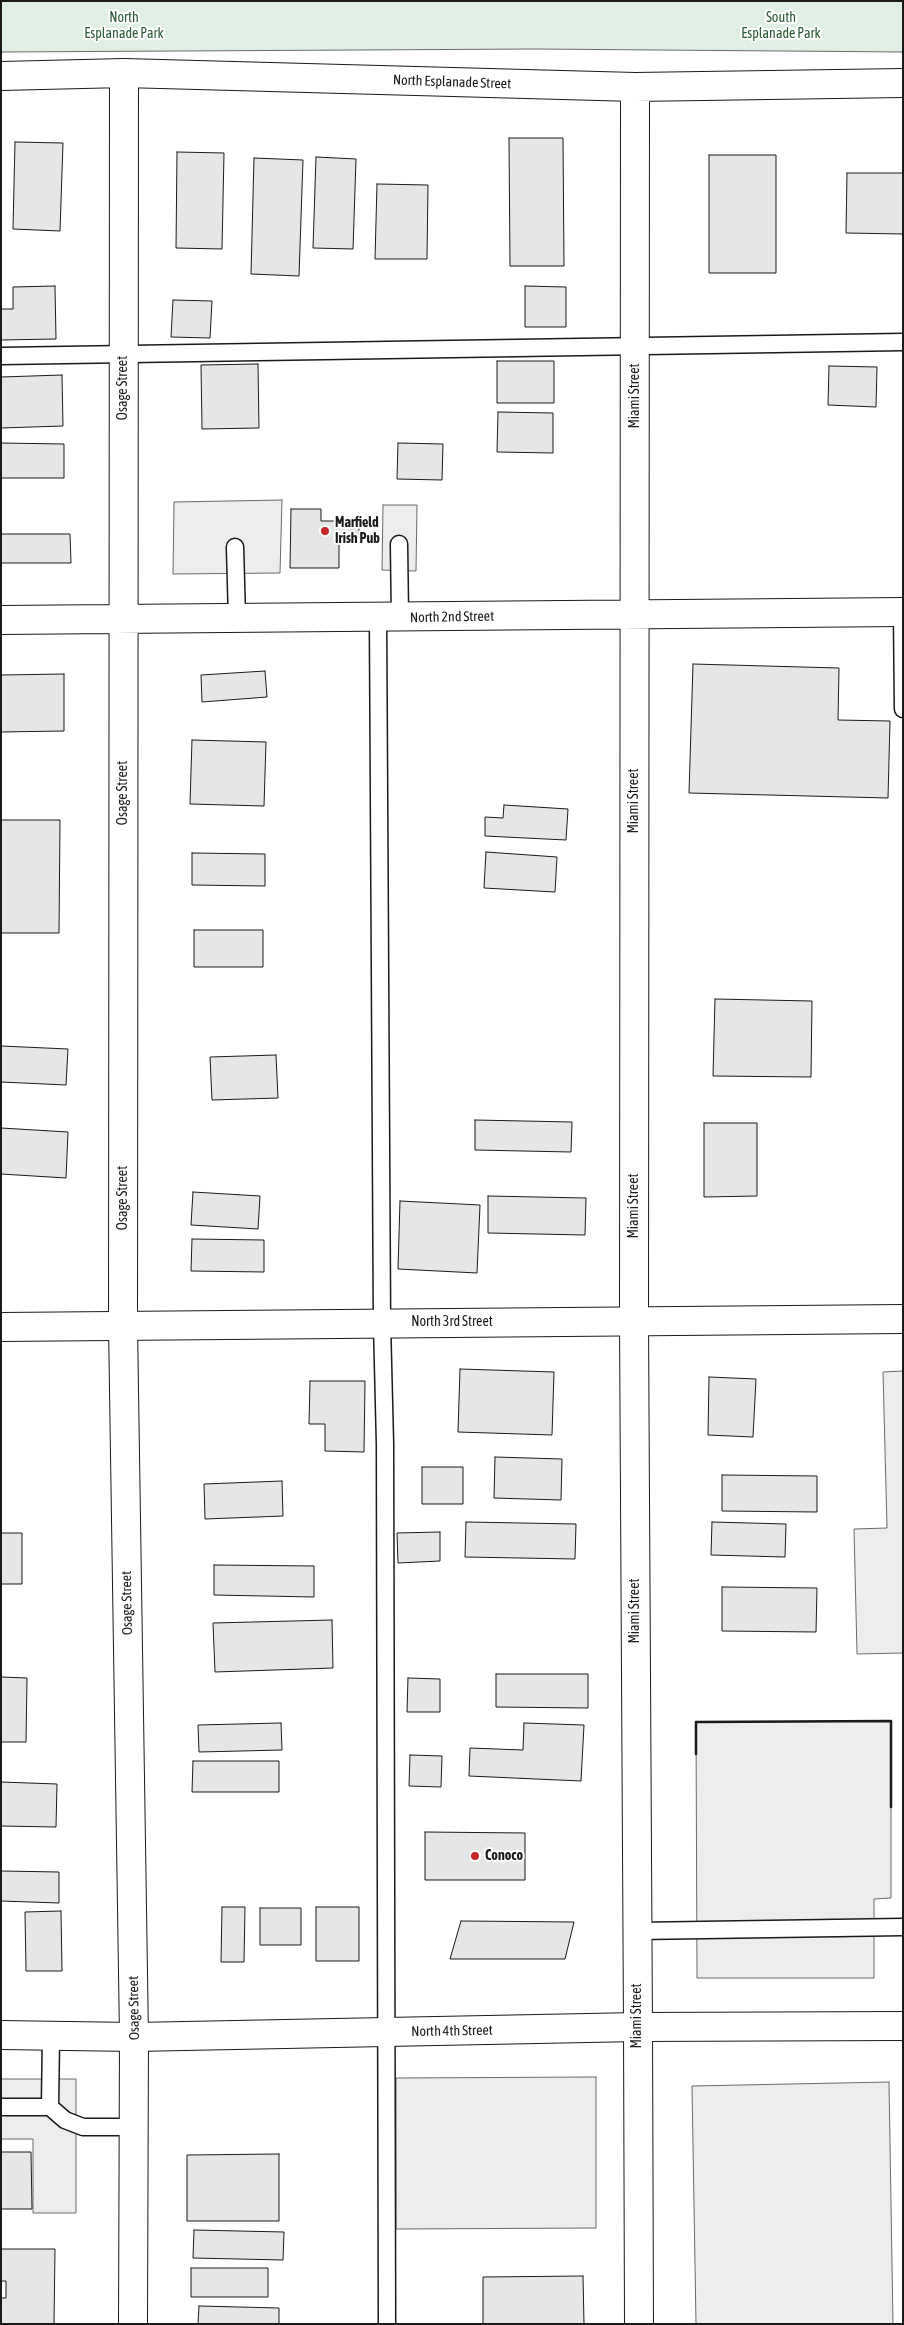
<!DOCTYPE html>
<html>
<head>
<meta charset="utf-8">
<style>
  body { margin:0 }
  #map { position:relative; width:904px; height:2325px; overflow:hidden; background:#fff; font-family:"Asap Condensed",sans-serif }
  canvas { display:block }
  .frame { position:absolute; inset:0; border:2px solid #1a1a1a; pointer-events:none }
</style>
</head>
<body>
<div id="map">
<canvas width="904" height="2325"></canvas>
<div class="frame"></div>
</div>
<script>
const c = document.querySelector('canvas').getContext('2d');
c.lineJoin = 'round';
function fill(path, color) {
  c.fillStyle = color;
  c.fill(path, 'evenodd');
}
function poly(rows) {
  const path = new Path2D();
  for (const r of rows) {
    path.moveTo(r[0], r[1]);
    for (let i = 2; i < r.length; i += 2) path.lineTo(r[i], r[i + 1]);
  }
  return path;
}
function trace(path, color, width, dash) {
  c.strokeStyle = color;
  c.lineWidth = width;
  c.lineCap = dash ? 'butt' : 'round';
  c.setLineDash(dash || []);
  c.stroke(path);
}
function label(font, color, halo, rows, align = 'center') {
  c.font = font + ' "Asap Condensed",sans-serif';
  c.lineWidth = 4;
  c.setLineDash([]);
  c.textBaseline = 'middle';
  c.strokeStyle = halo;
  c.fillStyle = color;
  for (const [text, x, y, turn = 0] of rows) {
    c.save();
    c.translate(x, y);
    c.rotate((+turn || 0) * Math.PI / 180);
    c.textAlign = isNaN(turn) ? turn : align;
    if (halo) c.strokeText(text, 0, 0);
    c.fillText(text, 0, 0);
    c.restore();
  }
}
const green = poly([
  [1,1,903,1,903,52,535,49,1,52,1,1]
]);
const parking = poly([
  [282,500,280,573,173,574,174,502,282,500],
  [383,505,417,505,416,571,382,570,383,505],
  [903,1371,903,1653,857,1654,854,1529,887,1528,883,1372,903,1371],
  [891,1721,891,1898,874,1899,874,1978,697,1978,696,1722,891,1721],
  [596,2077,596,2228,396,2229,396,2078,596,2077],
  [1,2079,76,2079,76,2213,33,2213,33,2139,1,2139,1,2079],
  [889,2082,893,2324,696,2324,692,2086,889,2082]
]);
const building = poly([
  [509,138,563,138,564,266,510,266,509,138],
  [15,142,63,143,60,231,13,229,15,142],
  [177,152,224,153,222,249,176,248,177,152],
  [709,155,776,155,776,273,709,273,709,155],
  [316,157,356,159,353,249,313,248,316,157],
  [254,158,303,160,299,276,251,274,254,158],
  [847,173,903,173,903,234,846,233,847,173],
  [377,184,428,185,427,259,375,259,377,184],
  [55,286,56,339,1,340,1,309,13,309,13,287,55,286],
  [525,286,566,287,566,327,525,327,525,286],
  [173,300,212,301,210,338,171,337,173,300],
  [497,361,554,361,554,403,497,403,497,361],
  [258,364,259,428,202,429,201,365,258,364],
  [829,366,877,367,876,407,828,405,829,366],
  [62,375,63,426,1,428,1,377,62,375],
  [498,412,553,413,553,453,497,452,498,412],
  [1,443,64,444,64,478,1,478,1,443],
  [398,443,443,444,442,480,397,479,398,443],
  [291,509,321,509,321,521,359,521,359,540,339,540,339,568,290,568,291,509],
  [1,534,70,534,71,563,1,563,1,534],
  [693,664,839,668,838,720,890,721,888,798,689,793,693,664],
  [265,671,267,697,202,702,201,675,265,671],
  [64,674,64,731,1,732,1,675,64,674],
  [192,740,266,742,264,806,190,804,192,740],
  [504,805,568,809,566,840,485,836,485,817,503,818,504,805],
  [1,820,60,820,59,933,1,933,1,820],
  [486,852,557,857,555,892,484,888,486,852],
  [192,853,265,854,265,886,192,885,192,853],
  [194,930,263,930,263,967,194,967,194,930],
  [715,999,812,1001,811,1077,713,1076,715,999],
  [1,1046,68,1049,66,1085,1,1082,1,1046],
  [276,1055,278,1098,212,1100,210,1057,276,1055],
  [475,1120,572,1122,571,1152,475,1150,475,1120],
  [704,1123,757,1123,757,1196,704,1197,704,1123],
  [1,1128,68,1132,66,1178,1,1174,1,1128],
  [193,1192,260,1196,258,1229,191,1225,193,1192],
  [488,1196,586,1198,585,1235,488,1233,488,1196],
  [400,1201,480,1205,477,1273,398,1269,400,1201],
  [192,1239,264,1240,264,1272,191,1271,192,1239],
  [460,1369,554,1372,552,1435,458,1432,460,1369],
  [709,1377,756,1379,753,1437,708,1435,709,1377],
  [310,1381,365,1381,364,1452,325,1451,325,1424,309,1424,310,1381],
  [495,1457,562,1459,561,1500,494,1498,495,1457],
  [422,1467,463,1467,463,1504,422,1504,422,1467],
  [722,1475,817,1476,817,1512,722,1511,722,1475],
  [282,1481,283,1516,205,1519,204,1484,282,1481],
  [466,1522,576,1524,575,1559,465,1557,466,1522],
  [712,1522,786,1524,785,1557,711,1555,712,1522],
  [440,1532,440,1561,398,1563,397,1533,440,1532],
  [1,1533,22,1533,22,1584,1,1584,1,1533],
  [214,1565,314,1566,314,1597,214,1595,214,1565],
  [722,1587,817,1588,816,1632,722,1631,722,1587],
  [332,1620,333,1668,215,1672,213,1623,332,1620],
  [496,1674,588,1674,588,1708,496,1707,496,1674],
  [1,1677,27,1678,26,1742,1,1742,1,1677],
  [408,1678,440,1679,440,1712,407,1712,408,1678],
  [281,1723,282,1750,199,1752,198,1725,281,1723],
  [524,1723,584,1725,581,1781,469,1776,470,1748,523,1750,524,1723],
  [410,1755,442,1756,441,1787,409,1786,410,1755],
  [193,1761,279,1761,279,1792,192,1792,193,1761],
  [1,1782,57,1784,56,1827,1,1826,1,1782],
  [425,1832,525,1833,525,1880,425,1880,425,1832],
  [1,1871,59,1872,59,1903,1,1901,1,1871],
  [222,1907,245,1907,244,1962,221,1962,222,1907],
  [316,1907,359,1907,359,1961,316,1961,316,1907],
  [260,1908,301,1908,301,1945,260,1945,260,1908],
  [61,1911,62,1971,26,1971,25,1912,61,1911],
  [461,1921,574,1922,565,1959,450,1959,461,1921],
  [1,2152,31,2152,32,2209,1,2209,1,2152],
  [279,2154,279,2221,187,2221,187,2155,279,2154],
  [194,2230,284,2232,283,2260,193,2258,194,2230],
  [1,2249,55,2249,54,2324,1,2324,1,2298,6,2298,6,2281,1,2281,1,2249],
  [191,2268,268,2268,268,2297,191,2297,191,2268],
  [583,2276,584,2324,483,2324,483,2277,583,2276],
  [199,2306,279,2308,279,2324,198,2324,199,2306]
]);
const lane = poly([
  [1,356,903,342],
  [399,544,400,617],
  [235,547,237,619],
  [902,612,903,709],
  [378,618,382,1323,385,1444,387,2324],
  [637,1931,903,1927],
  [1,2107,50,2107,65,2120,83,2127,133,2127],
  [50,2107,51,2036]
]);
const street = poly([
  [124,73,123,1325,134,2037],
  [1,76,124,73,635,87,903,83],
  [635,87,634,1321,638,2027],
  [1,620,903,612]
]);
const secondary = poly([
  [1,1327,903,1319],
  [638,2027,639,2324],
  [133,2324,134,2037]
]);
const highway = poly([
  [1,2035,134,2037,638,2027,903,2026]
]);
const wall = poly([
  [696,1754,696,1722,891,1721,891,1807]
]);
const markers = [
  [325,531,5,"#c62828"],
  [475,1856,5,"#c62828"]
];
const parkNames = [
  ["North",124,18],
  ["Esplanade Park",124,34],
  ["South",781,18],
  ["Esplanade Park",781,34]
];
const streetNames = [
  ["North Esplanade Street",452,82,2],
  ["Osage Street",123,388,-90],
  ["Miami Street",635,396,-90],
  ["North 2nd Street",452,617,-1],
  ["Osage Street",123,793,-90],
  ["Miami Street",634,801,-90],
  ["Osage Street",123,1198,-90],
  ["Miami Street",634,1206,-90],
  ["North 3rd Street",452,1322],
  ["Osage Street",127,1603,-91],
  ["Miami Street",635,1611,-90],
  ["Osage Street",134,2008,-91],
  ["Miami Street",637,2016,-90],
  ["North 4th Street",452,2031,-1]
];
const poiNames = [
  ["Marfield",335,523],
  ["Irish Pub",335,539],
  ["Conoco",485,1856]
];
fill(green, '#e0efe3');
trace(green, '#6a6a6a', 1);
fill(parking, '#ededed');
trace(parking, '#6a6a6a', 1);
fill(building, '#e6e6e6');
trace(building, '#1a1a1a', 1);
trace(lane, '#1a1a1a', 19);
trace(street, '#1a1a1a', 30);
trace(secondary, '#1a1a1a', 30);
trace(highway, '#1a1a1a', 30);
trace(lane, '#fff', 16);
trace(street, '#fff', 28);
trace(secondary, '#fff', 28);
trace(highway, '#fff', 28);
trace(wall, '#1a1a1a', 2.5);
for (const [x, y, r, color] of markers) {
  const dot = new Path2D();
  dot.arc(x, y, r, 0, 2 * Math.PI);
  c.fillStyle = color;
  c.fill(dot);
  trace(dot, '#fff', 2);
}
label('14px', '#2b5a34', '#fff', parkNames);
label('14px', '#1a1a1a', '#fff', streetNames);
label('bold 14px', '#1a1a1a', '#fff', poiNames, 'left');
</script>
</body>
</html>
